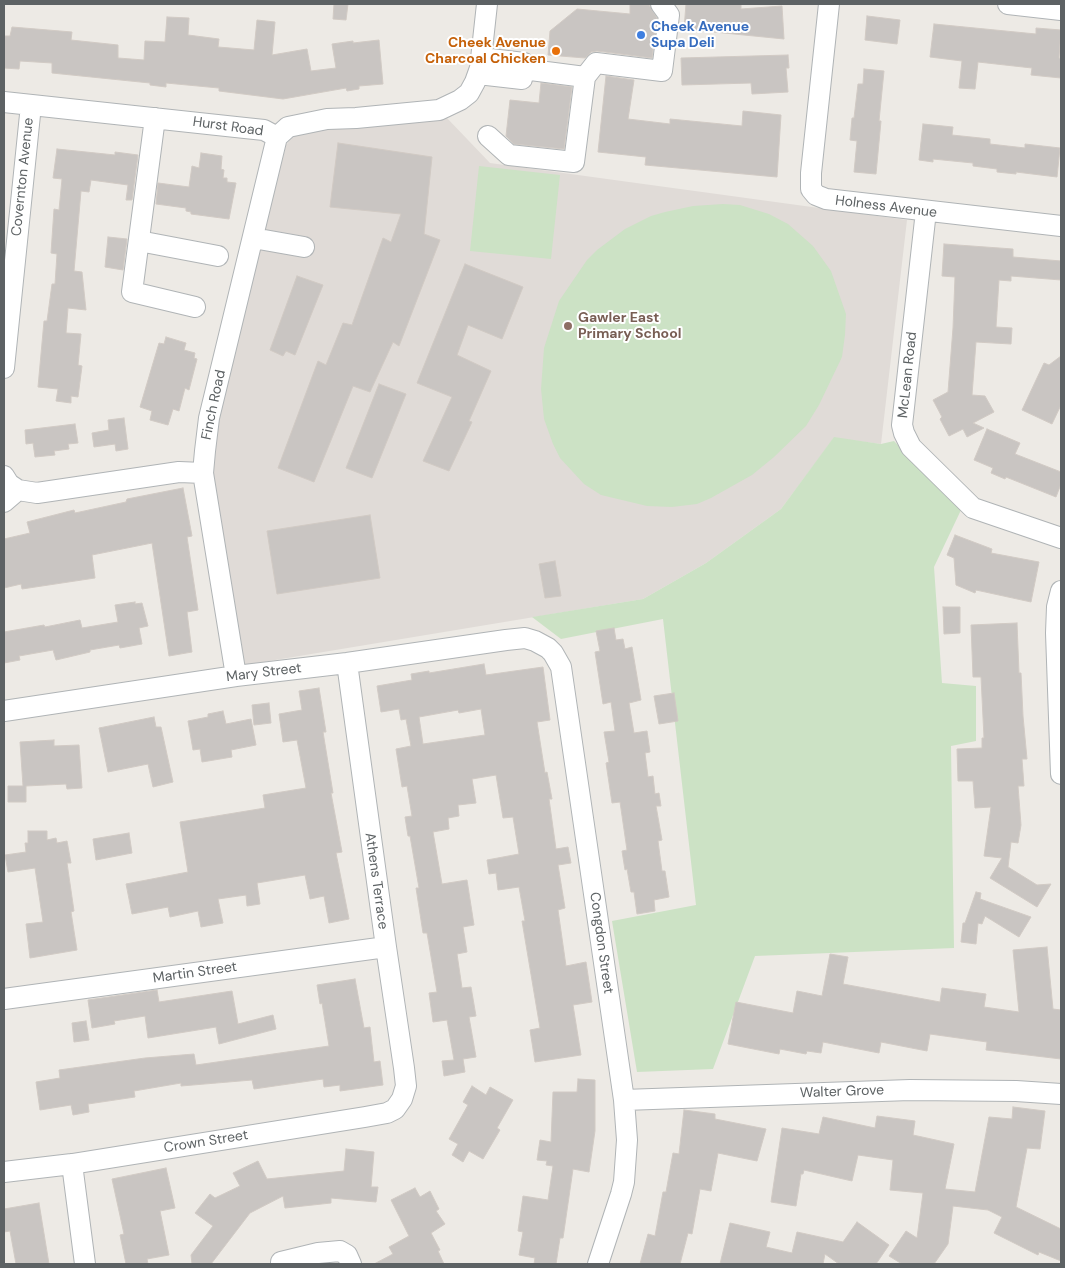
<!DOCTYPE html>
<html>
<head>
<meta charset="utf-8">
<style>
  body { margin:0 }
  #map { position:relative; width:1065px; height:1268px; overflow:hidden; background:#edeae5; font-family:"DM Sans",sans-serif }
  canvas { display:block }
  .frame { position:absolute; inset:0; border:5px solid #5d6264; pointer-events:none }
</style>
</head>
<body>
<div id="map">
<canvas width="1065" height="1268"></canvas>
<div class="frame"></div>
</div>
<script>
const c = document.querySelector('canvas').getContext('2d');
c.lineJoin = 'round';
function fill(path, color) {
  c.fillStyle = color;
  c.fill(path, 'evenodd');
}
function poly(rows) {
  const path = new Path2D();
  for (const r of rows) {
    path.moveTo(r[0], r[1]);
    for (let i = 2; i < r.length; i += 2) path.lineTo(r[i], r[i + 1]);
  }
  return path;
}
function trace(path, color, width, dash) {
  c.strokeStyle = color;
  c.lineWidth = width;
  c.lineCap = dash ? 'butt' : 'round';
  c.setLineDash(dash || []);
  c.stroke(path);
}
function label(font, color, halo, rows, align = 'center') {
  c.font = font + ' "DM Sans",sans-serif';
  c.lineWidth = 4;
  c.setLineDash([]);
  c.textBaseline = 'middle';
  c.strokeStyle = halo;
  c.fillStyle = color;
  for (const [text, x, y, turn = 0] of rows) {
    c.save();
    c.translate(x, y);
    c.rotate((+turn || 0) * Math.PI / 180);
    c.textAlign = isNaN(turn) ? turn : align;
    if (halo) c.strokeText(text, 0, 0);
    c.fillText(text, 0, 0);
    c.restore();
  }
}
const education = poly([
  [446,117,490,163,907,220,881,444,834,438,781,509,706,563,643,599,245,665,212,475,215,433,286,145,296,133]
]);
const green = poly([
  [479,166,560,175,551,259,470,251],
  [723,204,740,205,769,214,788,224,813,246,831,271,846,314,845,335,842,357,819,405,806,426,774,457,752,475,711,498,697,504,672,507,647,506,601,495,584,484,560,458,553,444,544,419,541,389,544,348,559,301,587,260,597,250,625,229,651,216,665,212,693,206],
  [834,437,881,444,894,441,961,510,934,567,942,683,976,686,976,741,951,746,954,948,755,956,713,1069,637,1072,612,921,696,905,663,619,561,639,532,617,643,599,706,563,781,509]
]);
const building = poly([
  [334,4,348,4,346,20,333,19,334,4],
  [630,4,649,5,657,18,652,58,597,51,591,52,585,58,548,55,550,31,577,9,630,14,630,4],
  [686,4,741,4,741,9,782,6,784,39,684,29,686,4],
  [867,16,900,20,897,44,865,40,867,16],
  [167,17,189,18,188,35,219,39,218,47,254,50,257,20,275,22,272,55,307,49,311,71,336,68,332,44,353,41,353,43,379,40,383,84,359,86,359,89,347,91,346,88,283,99,219,91,219,88,166,83,166,87,150,85,150,83,52,73,52,63,20,61,19,69,4,68,4,36,10,36,12,27,72,32,71,40,118,45,118,58,144,60,145,41,165,42,167,17],
  [934,24,1036,34,1036,28,1061,30,1059,58,1061,59,1061,78,1031,75,1032,68,978,62,975,89,959,88,962,61,930,57,934,24],
  [788,55,789,68,786,68,788,92,752,94,751,83,682,85,681,58,788,55],
  [864,69,884,71,879,121,881,121,876,174,854,172,857,141,850,140,852,118,854,118,858,84,863,84,864,69],
  [606,76,634,80,628,119,670,124,670,119,742,126,743,111,781,115,777,177,645,165,646,157,598,152,606,76],
  [541,83,572,87,564,149,514,144,506,136,510,100,539,103,541,83],
  [923,124,953,127,952,135,990,139,990,144,1025,148,1025,144,1060,148,1057,177,1016,172,1016,174,997,172,997,169,973,166,973,163,933,159,933,162,919,160,923,124],
  [338,143,432,157,424,234,440,240,399,346,393,342,370,392,353,386,314,482,278,468,318,361,326,365,343,323,352,325,383,238,391,242,401,214,330,207,338,143],
  [57,149,115,155,115,152,138,155,132,200,126,200,128,185,91,180,89,192,81,191,74,271,82,272,86,310,68,308,66,333,81,334,78,365,82,366,78,397,71,396,71,403,56,401,58,389,38,387,44,321,47,321,52,284,55,284,57,254,51,253,54,209,59,210,62,179,53,178,57,149],
  [201,153,222,156,221,169,224,170,223,178,227,178,227,182,236,183,229,219,191,214,191,212,186,211,186,208,156,204,158,183,189,187,192,166,199,168,201,153],
  [108,237,127,239,123,270,105,267,108,237],
  [944,244,1013,249,1013,257,1061,261,1061,280,1011,276,1011,281,999,280,996,327,1012,328,1011,344,976,342,972,395,985,396,994,412,973,423,984,428,967,437,963,429,949,436,940,419,942,417,933,400,948,392,953,328,955,277,942,276,944,244],
  [465,264,523,287,502,339,468,325,457,355,491,371,469,421,472,422,449,471,423,461,452,397,417,383,465,264],
  [297,276,323,285,295,355,286,351,283,356,270,350,297,276],
  [166,337,186,343,184,350,195,353,194,358,197,359,189,390,185,388,179,411,173,409,168,425,150,420,152,411,140,407,159,343,164,344,166,337],
  [1061,356,1061,405,1052,424,1022,410,1044,363,1049,365,1061,356],
  [379,384,406,394,372,478,346,468,379,384],
  [124,418,128,449,116,451,115,444,94,447,92,433,109,430,108,420,124,418],
  [75,424,78,443,68,444,69,449,54,451,55,455,35,457,33,443,26,444,25,430,75,424],
  [987,429,1020,443,1015,454,1061,472,1061,484,1056,497,1006,477,1005,479,991,473,993,468,974,460,987,429],
  [183,488,192,536,187,537,198,610,187,612,192,652,169,656,152,543,92,555,95,578,22,589,21,584,4,588,4,539,30,533,27,522,74,510,75,513,126,502,127,499,183,488],
  [370,515,380,578,277,594,267,531,370,515],
  [955,535,992,549,991,553,1039,562,1031,602,976,590,975,593,956,585,954,558,947,555,955,535],
  [555,561,561,596,545,598,539,564,555,561],
  [135,602,135,604,142,603,148,626,139,628,142,644,120,648,119,645,90,650,90,652,56,660,53,650,19,656,20,660,4,663,4,632,44,625,45,627,80,620,82,628,118,622,115,605,135,602],
  [943,607,960,607,960,633,944,634,943,607],
  [1017,623,1019,673,1021,673,1023,716,1027,759,1022,759,1024,786,1018,786,1021,825,1018,843,1011,842,1008,867,1037,885,1051,884,1037,907,990,878,1002,858,984,856,991,807,975,808,973,781,958,781,957,749,982,748,982,738,984,738,981,677,973,677,971,625,1017,623],
  [614,628,616,640,623,639,625,649,632,647,641,700,629,703,634,733,647,731,650,752,645,753,648,777,653,776,655,794,659,793,661,806,656,806,662,840,658,841,662,871,665,871,669,897,654,900,655,911,637,914,634,892,631,892,627,869,625,870,622,851,627,850,620,802,612,803,606,763,609,762,604,732,615,731,611,702,603,704,595,652,600,651,596,631,614,628],
  [484,664,486,675,543,667,550,720,537,722,545,773,547,772,552,799,549,799,556,849,568,847,571,863,558,865,565,908,558,910,566,966,586,962,592,1002,573,1005,581,1055,535,1062,530,1030,540,1028,522,921,525,921,519,887,498,890,496,873,489,874,487,860,519,854,513,817,503,818,496,775,472,779,476,803,458,805,459,816,448,818,449,829,433,832,442,884,467,880,474,925,463,927,467,952,457,954,462,988,471,987,476,1016,469,1017,476,1057,463,1059,465,1072,444,1076,442,1061,454,1060,447,1020,433,1022,429,993,437,992,427,933,423,933,416,888,419,888,410,836,408,836,405,817,412,816,407,786,402,787,396,749,411,746,406,719,401,720,399,709,381,712,377,686,412,680,411,674,429,671,429,673,484,664],
  [481,709,485,735,423,744,419,717,458,710,459,713,481,709],
  [319,688,326,732,323,732,333,793,331,793,342,852,336,853,349,919,329,923,324,896,310,899,305,875,257,883,260,904,247,906,246,895,218,899,223,923,201,927,198,911,170,917,168,907,132,914,126,884,188,872,180,822,265,808,263,795,306,788,297,740,283,742,279,714,302,710,299,691,319,688],
  [674,693,678,721,659,724,654,696,674,693],
  [269,703,271,723,254,725,252,705,269,703],
  [223,711,226,724,251,719,256,745,231,750,232,757,202,762,200,749,193,750,188,721,208,717,208,714,223,711],
  [154,717,156,727,161,727,173,782,153,787,148,764,108,772,99,728,154,717],
  [54,740,54,746,79,745,82,788,67,789,66,784,26,786,26,802,8,802,8,786,23,786,20,742,54,740],
  [28,831,47,831,47,840,56,838,57,843,67,841,71,863,67,863,74,911,71,912,77,950,30,958,26,924,43,922,35,868,8,872,5,855,26,852,25,843,28,843,28,831],
  [129,833,132,853,96,860,93,839,129,833],
  [976,892,981,893,980,899,1031,917,1019,937,985,916,982,924,978,923,976,944,961,942,963,923,965,923,976,892],
  [1047,947,1053,1009,1061,1010,1061,1059,986,1050,987,1042,930,1034,927,1051,881,1042,879,1053,823,1042,821,1053,807,1051,806,1054,780,1049,779,1054,728,1044,736,1002,793,1013,797,991,822,996,830,954,848,957,843,984,940,1002,942,988,986,994,984,1007,1019,1012,1013,950,1047,947],
  [355,979,364,1028,370,1027,374,1062,380,1061,383,1085,340,1091,340,1085,324,1087,323,1079,254,1089,252,1080,181,1086,181,1083,134,1091,135,1097,88,1104,89,1112,73,1115,71,1105,40,1110,36,1082,60,1078,59,1070,145,1058,194,1054,196,1065,329,1046,322,1003,320,1004,317,985,355,979],
  [157,990,159,1002,232,991,238,1024,273,1015,276,1029,219,1044,216,1027,148,1038,145,1016,114,1021,115,1024,92,1028,88,1000,157,990],
  [86,1021,89,1040,74,1042,72,1023,86,1021],
  [578,1079,595,1080,595,1131,589,1172,573,1169,563,1238,560,1238,556,1264,534,1264,535,1258,519,1255,523,1232,518,1231,523,1196,548,1200,553,1166,546,1165,547,1161,537,1160,540,1140,551,1142,553,1092,577,1092,578,1079],
  [472,1086,486,1095,490,1087,513,1100,497,1128,500,1130,483,1159,469,1151,463,1162,452,1155,458,1144,449,1139,468,1105,463,1102,472,1086],
  [1013,1107,1045,1111,1040,1149,1027,1148,1016,1207,1061,1229,1061,1261,1039,1252,1038,1255,994,1233,1002,1217,988,1210,953,1206,948,1244,934,1264,902,1264,889,1256,906,1231,917,1238,923,1193,890,1190,893,1160,858,1155,852,1181,804,1170,803,1174,801,1174,796,1206,771,1202,782,1128,819,1134,823,1117,875,1128,877,1116,915,1121,913,1135,954,1144,945,1189,975,1192,989,1117,1012,1119,1013,1107],
  [684,1110,715,1114,715,1119,766,1129,757,1161,718,1153,711,1191,700,1189,692,1234,688,1233,680,1264,640,1264,648,1234,655,1236,663,1192,666,1192,673,1153,679,1154,684,1110],
  [346,1149,374,1152,371,1187,378,1187,376,1202,331,1198,331,1203,285,1208,283,1196,250,1213,211,1264,192,1264,191,1255,213,1226,195,1213,210,1194,215,1198,240,1186,233,1173,258,1161,267,1179,344,1171,346,1149],
  [166,1168,175,1208,160,1211,169,1255,147,1259,148,1264,126,1264,120,1235,124,1234,112,1179,166,1168],
  [415,1188,420,1197,430,1191,439,1209,436,1211,445,1224,431,1233,440,1250,438,1251,444,1264,374,1264,393,1254,389,1247,409,1236,391,1200,415,1188],
  [39,1203,49,1264,16,1264,10,1231,4,1232,4,1209,39,1203],
  [857,1222,889,1245,876,1264,839,1264,825,1254,823,1264,720,1264,730,1223,770,1232,766,1247,792,1253,797,1232,843,1242,857,1222]
]);
const minor = poly([
  [829,4,811,173,811,189,816,195,826,199,1061,226],
  [1008,4,1061,10],
  [482,58,524,63],
  [523,69,585,77,596,63,662,71,669,15,661,4],
  [478,74,522,79],
  [4,102,245,128,264,130,277,137,288,127,327,119,356,118,439,110,460,100,469,93,475,82,480,68,487,4],
  [155,118,132,292,195,307],
  [488,136,509,155,574,162,585,77],
  [926,211,902,425,904,433,911,447,973,508,1061,538],
  [253,238,304,247],
  [139,241,218,256],
  [4,368,31,105],
  [4,476,9,484,18,490,37,493,179,472,203,473],
  [4,502,18,490],
  [1061,591,1057,607,1056,633,1061,774],
  [236,676,203,473,205,451,209,418,277,137],
  [4,711,236,676,347,663,506,640,525,638,535,641,548,648,553,653,561,667,624,1100,627,1140,624,1182,621,1194,598,1264],
  [4,999,386,947],
  [624,1100,910,1090,1016,1091,1061,1094],
  [72,1164,85,1264],
  [4,1172,72,1164,365,1117,387,1113,395,1109,402,1099,406,1086,404,1068,386,947,347,663],
  [281,1262,318,1253,340,1251,347,1255,351,1264]
]);
const markers = [
  [641,35,5,"#3f7fe0"],
  [556,51,5,"#e8710a"],
  [568,326,5,"#8d6e63"]
];
const shopNames = [
  ["Cheek Avenue",651,27],
  ["Supa Deli",651,43]
];
const foodNames = [
  ["Cheek Avenue",546,43],
  ["Charcoal Chicken",546,59]
];
const streetNames = [
  ["Hurst Road",228,127,8],
  ["Covernton Avenue",23,177,-84],
  ["Holness Avenue",886,207,7],
  ["McLean Road",908,375,-84],
  ["Finch Road",214,405,-78],
  ["Mary Street",264,673,-7],
  ["Athens Terrace",376,881,82],
  ["Congdon Street",601,943,82],
  ["Martin Street",195,973,-8],
  ["Walter Grove",842,1092,-2],
  ["Crown Street",206,1142,-9]
];
const educationNames = [
  ["Gawler East",578,318],
  ["Primary School",578,334]
];
fill(education, '#e0dbd7');
fill(green, '#cce2c5');
fill(building, '#c9c5c2');
trace(building, '#d1cac4', 1);
trace(minor, '#b0b4b6', 22);
trace(minor, '#fff', 20);
for (const [x, y, r, color] of markers) {
  const dot = new Path2D();
  dot.arc(x, y, r, 0, 2 * Math.PI);
  c.fillStyle = color;
  c.fill(dot);
  trace(dot, '#fff', 2);
}
label('bold 14px', '#366cbe', '#fff', shopNames, 'left');
label('bold 14px', '#c56008', '#fff', foodNames, 'right');
label('14px', '#5d6264', '#fff', streetNames);
label('bold 14px', '#785e54', '#fff', educationNames, 'left');
</script>
</body>
</html>
